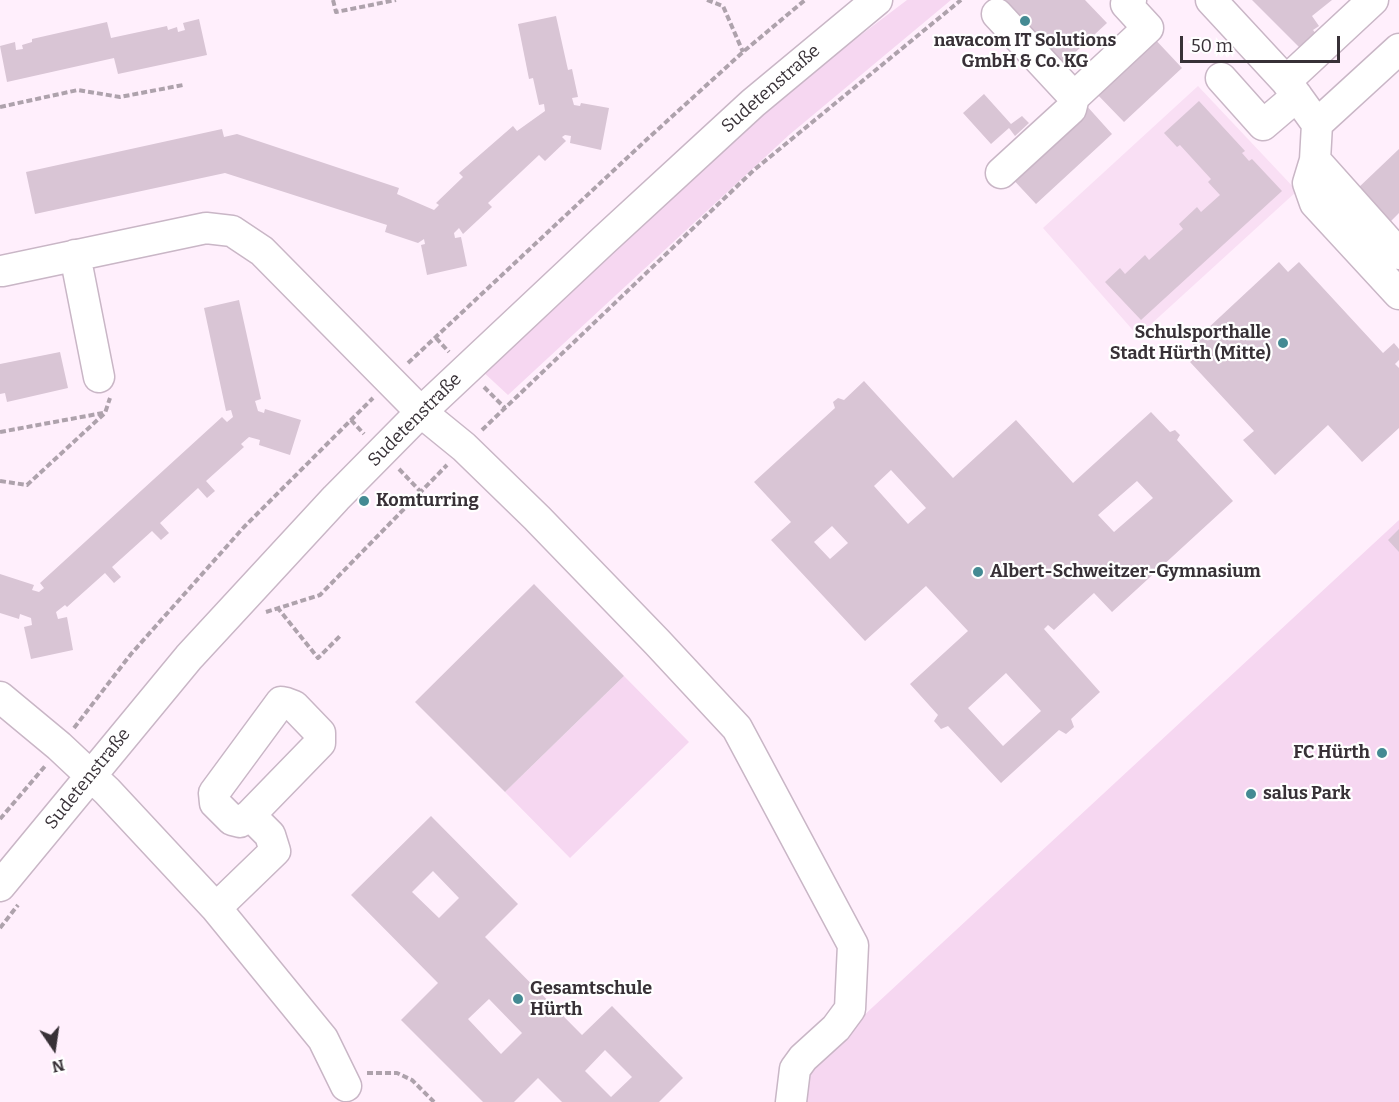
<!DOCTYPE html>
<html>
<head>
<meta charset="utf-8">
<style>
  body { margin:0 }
  #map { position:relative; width:1399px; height:1102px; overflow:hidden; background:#ffeffc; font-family:Bitter,serif }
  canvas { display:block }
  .north { position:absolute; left:24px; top:1018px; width:60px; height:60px; -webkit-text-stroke:4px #fff; paint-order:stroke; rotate:167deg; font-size:16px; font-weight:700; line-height:24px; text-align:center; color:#383137 }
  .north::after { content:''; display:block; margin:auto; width:21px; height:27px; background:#383137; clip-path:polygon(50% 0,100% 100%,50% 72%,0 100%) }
  .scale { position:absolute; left:1180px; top:36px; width:160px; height:27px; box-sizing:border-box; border:3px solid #383137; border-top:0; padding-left:8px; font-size:18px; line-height:21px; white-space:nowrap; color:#383137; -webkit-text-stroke:4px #fff; paint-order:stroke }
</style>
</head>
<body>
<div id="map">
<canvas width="1399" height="1102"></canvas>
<div class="north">N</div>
<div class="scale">50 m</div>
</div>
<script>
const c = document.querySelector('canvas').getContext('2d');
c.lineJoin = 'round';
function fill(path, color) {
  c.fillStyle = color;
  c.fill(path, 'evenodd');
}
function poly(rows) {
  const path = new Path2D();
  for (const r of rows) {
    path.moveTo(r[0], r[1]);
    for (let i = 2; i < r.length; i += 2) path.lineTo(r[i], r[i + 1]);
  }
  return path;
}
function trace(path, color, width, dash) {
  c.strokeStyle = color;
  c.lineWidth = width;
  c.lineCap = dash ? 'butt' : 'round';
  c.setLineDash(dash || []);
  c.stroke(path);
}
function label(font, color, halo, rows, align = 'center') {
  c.font = font + ' Bitter,serif';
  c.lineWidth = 4.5;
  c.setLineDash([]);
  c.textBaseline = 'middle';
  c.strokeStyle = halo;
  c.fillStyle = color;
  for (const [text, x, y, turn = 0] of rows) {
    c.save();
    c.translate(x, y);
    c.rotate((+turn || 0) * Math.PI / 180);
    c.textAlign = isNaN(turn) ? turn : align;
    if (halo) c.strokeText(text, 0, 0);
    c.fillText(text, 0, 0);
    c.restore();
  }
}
const built = poly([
  [1198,86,1297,191,1138,336,1043,228]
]);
const green = poly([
  [907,0,951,0,789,135,508,395,481,370,775,100],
  [1399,520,1399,1102,805,1102,807,1068],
  [624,676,689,742,570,858,505,792]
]);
const building = poly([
  [1005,0,1085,0,1107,23,1056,70,997,7],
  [1252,0,1332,0,1312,16,1319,26,1313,30,1317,35,1301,49],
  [556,16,568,70,572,69,578,97,572,98,574,105,580,106,581,103,609,108,601,150,570,143,571,136,565,135,562,137,566,141,545,161,539,155,488,203,492,207,463,234,459,228,454,233,455,238,461,237,467,266,427,275,421,245,425,244,424,239,418,243,385,232,387,225,225,173,35,214,26,172,222,129,224,137,237,134,399,188,397,194,434,210,439,205,436,203,463,177,459,173,513,126,517,131,545,111,544,104,539,105,533,78,529,79,518,24],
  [199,19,207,55,118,74,114,58,7,82,0,46,15,42,16,50,23,49,22,45,32,42,32,39,107,22,111,38,167,26,168,30,177,27,178,32,185,30,183,23],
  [1152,36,1182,68,1124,122,1094,91],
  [984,94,1011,124,1022,116,1029,123,1015,136,1009,128,991,144,963,113],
  [1199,101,1245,151,1242,153,1249,161,1252,159,1282,191,1141,320,1105,282,1120,268,1125,274,1145,255,1149,260,1183,229,1179,224,1197,207,1201,212,1220,195,1208,182,1211,179,1180,145,1177,147,1164,133],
  [1085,104,1112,134,1036,204,1008,174],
  [1399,149,1399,213,1389,223,1357,189],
  [1279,262,1288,272,1299,262,1383,353,1394,343,1399,349,1399,360,1395,364,1399,368,1399,428,1362,462,1328,425,1275,475,1243,440,1254,431,1190,362,1201,353,1192,343],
  [239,300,261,399,255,401,258,411,264,413,265,409,301,420,290,455,259,445,260,440,249,437,241,444,244,447,206,481,215,491,207,498,198,488,160,523,169,533,161,540,152,531,112,567,121,577,114,583,105,573,67,607,65,605,56,612,58,619,67,617,73,650,31,659,24,627,32,625,31,618,20,614,19,619,0,613,0,574,34,585,32,590,39,592,44,588,40,583,222,417,227,422,233,417,231,410,226,411,204,308],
  [60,352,68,388,7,402,5,393,0,394,0,364],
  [864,381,953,478,1016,420,1073,483,1151,412,1170,432,1175,430,1180,435,1177,440,1233,501,1112,612,1094,593,1054,630,1048,625,1044,629,1100,692,1071,719,1074,727,1066,734,1059,730,1001,783,948,726,941,729,934,721,938,715,910,684,968,631,926,586,865,641,771,540,791,522,754,482,835,408,833,402,838,398,844,400],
  [891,470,926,508,908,524,874,486],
  [1137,481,1153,498,1114,532,1098,515],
  [832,526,848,543,830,559,814,542],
  [1006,673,1041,711,1003,746,968,708],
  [1399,529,1399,552,1388,540],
  [534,584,624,676,505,792,415,702],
  [431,816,518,904,485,937,582,1035,612,1006,683,1078,659,1102,562,1102,538,1078,514,1102,483,1102,401,1020,438,983,351,895],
  [433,871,459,898,439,918,412,892],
  [489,999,522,1033,501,1054,468,1019],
  [605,1050,632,1077,611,1097,585,1071]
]);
const path = poly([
  [333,0,336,12,396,0],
  [707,0,723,6,743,52],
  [0,107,78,90,120,97,183,85],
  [436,338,449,352],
  [408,363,644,142,743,52,805,0],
  [484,387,505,408],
  [351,420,364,434],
  [482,430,754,170,961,0],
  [0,432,103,413],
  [399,469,421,492],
  [0,481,27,485,105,413,110,398],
  [277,607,318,658,341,635],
  [266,612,320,595,447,465],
  [74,728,131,654,244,527,373,398],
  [0,819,46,765],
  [0,928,18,905],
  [367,1073,397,1073,412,1080,434,1102]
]);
const minor = poly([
  [1211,0,1286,81,1317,124,1315,160,1308,183,1315,203,1399,294],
  [997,14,1074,97,1148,28,1126,4,1131,0],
  [1221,78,1263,125,1297,96],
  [1286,81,1373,0],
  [1317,124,1399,49],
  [1315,160,1399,254],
  [1001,173,1071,109,1074,97],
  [75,255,99,377],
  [2,271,206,228,232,231,262,251,421,412,464,447,537,518,657,642,737,728,853,945,850,1009,836,1028,803,1058,795,1069,791,1102],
  [0,697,59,746,107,791,216,908,323,1039,346,1086],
  [0,886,189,657,336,498,421,412,603,241,753,103,877,0],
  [216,908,275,851,270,835,250,815,240,822,232,820,215,803,214,793,281,702,286,703,294,706,320,733,320,743,250,815]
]);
const markers = [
  [1025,21,6,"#448a93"],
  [1283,343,6,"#448a93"],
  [364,501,6,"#448a93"],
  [978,572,6,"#448a93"],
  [1382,753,6,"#448a93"],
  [1251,794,6,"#448a93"],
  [518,999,6,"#448a93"]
];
const poiNames = [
  ["navacom IT Solutions",1025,41,"center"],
  ["GmbH & Co. KG",1025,62,"center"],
  ["Schulsporthalle",1271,333,"right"],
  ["Stadt Hürth (Mitte)",1271,354,"right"],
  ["Komturring",376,501],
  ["Albert-Schweitzer-Gymnasium",990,572],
  ["FC Hürth",1370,753,"right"],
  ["salus Park",1263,794],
  ["Gesamtschule",530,989],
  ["Hürth",530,1010]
];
const streetNames = [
  ["Sudetenstraße",771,89,-41],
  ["Sudetenstraße",415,420,-45],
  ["Sudetenstraße",88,779,-51]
];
fill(built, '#f9dff4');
fill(green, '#f6d7f1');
fill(building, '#d9c5d5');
trace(minor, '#c9b6c6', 33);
trace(path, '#aea2ac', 4, [6, 3]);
trace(minor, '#fff', 30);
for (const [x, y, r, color] of markers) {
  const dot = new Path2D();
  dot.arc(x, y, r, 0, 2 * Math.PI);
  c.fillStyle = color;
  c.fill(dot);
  trace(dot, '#fff', 2);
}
label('bold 18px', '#383137', '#fff', poiNames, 'left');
label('18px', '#383137', '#fff', streetNames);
</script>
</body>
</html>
